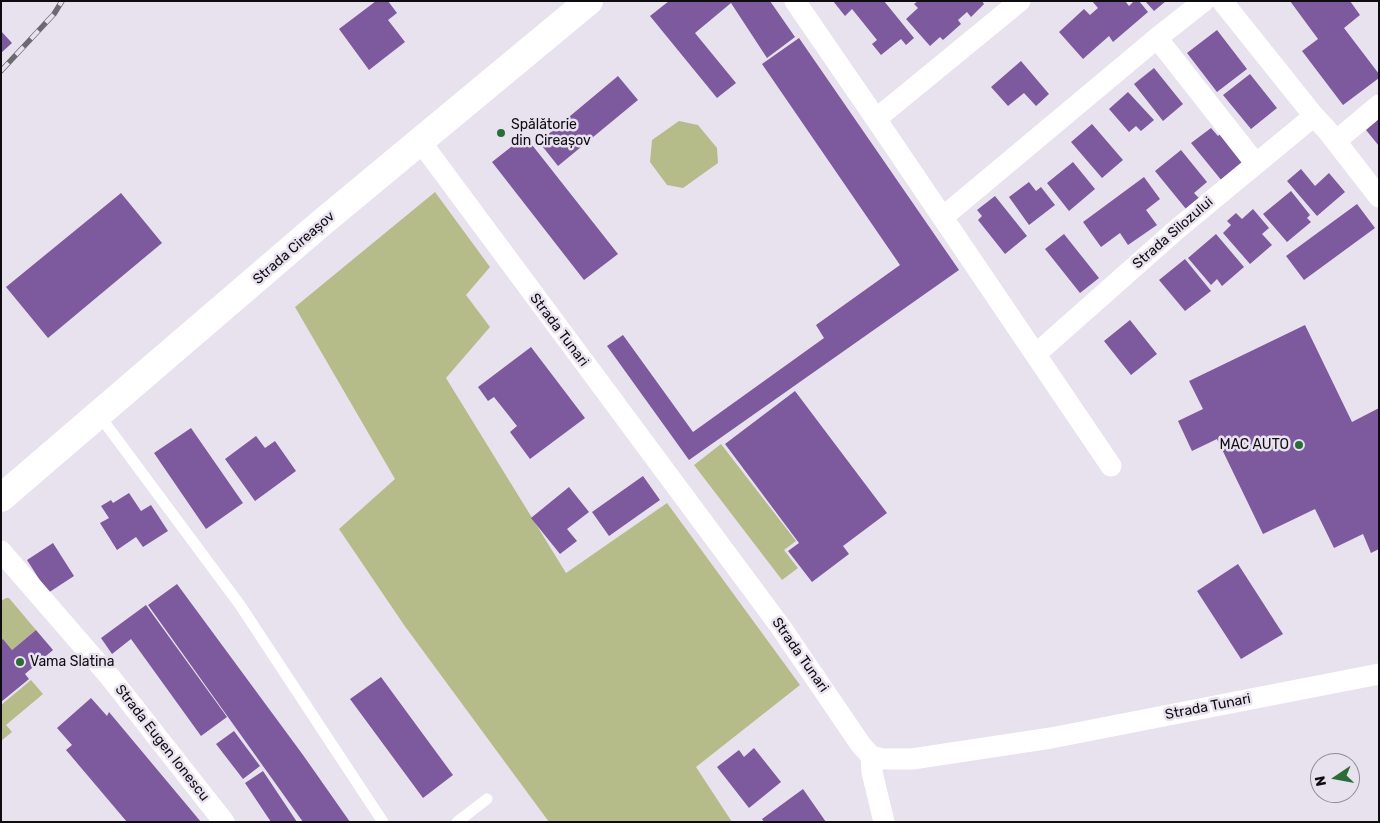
<!DOCTYPE html>
<html>
<head>
<meta charset="utf-8">
<style>
  body { margin:0 }
  #map { position:relative; width:1380px; height:823px; overflow:hidden; background:#e8e2ef; font-family:Rubik,sans-serif }
  canvas { display:block }
  .frame { position:absolute; inset:0; border:2px solid #0f0c11; pointer-events:none }
  .north { position:absolute; left:1310px; top:753px; width:50px; height:50px; box-sizing:border-box; background:#e8e2ef; border:1px solid #918c96; border-radius:50%; rotate:258deg; font-size:14px; font-weight:700; line-height:20px; text-align:center; color:#0f0c11 }
  .north::after { content:''; display:block; margin:auto; width:18px; height:22px; background:#2a6d38; clip-path:polygon(50% 0,100% 100%,50% 72%,0 100%) }
</style>
</head>
<body>
<div id="map">
<canvas width="1380" height="823"></canvas>
<div class="frame"></div>
<div class="north">N</div>
</div>
<script>
const c = document.querySelector('canvas').getContext('2d');
c.lineJoin = 'round';
function fill(path, color) {
  c.fillStyle = color;
  c.fill(path, 'evenodd');
}
function poly(rows) {
  const path = new Path2D();
  for (const r of rows) {
    path.moveTo(r[0], r[1]);
    for (let i = 2; i < r.length; i += 2) path.lineTo(r[i], r[i + 1]);
  }
  return path;
}
function trace(path, color, width, dash) {
  c.strokeStyle = color;
  c.lineWidth = width;
  c.lineCap = dash ? 'butt' : 'round';
  c.setLineDash(dash || []);
  c.stroke(path);
}
function label(font, color, halo, rows, align = 'center') {
  c.font = font + ' Rubik,sans-serif';
  c.lineWidth = 5;
  c.setLineDash([]);
  c.textBaseline = 'middle';
  c.strokeStyle = halo;
  c.fillStyle = color;
  for (const [text, x, y, turn = 0] of rows) {
    c.save();
    c.translate(x, y);
    c.rotate((+turn || 0) * Math.PI / 180);
    c.textAlign = isNaN(turn) ? turn : align;
    if (halo) c.strokeText(text, 0, 0);
    c.fillText(text, 0, 0);
    c.restore();
  }
}
const green = poly([
  [679,121,698,125,717,148,718,163,683,188,667,185,650,162,652,140],
  [435,192,490,267,466,295,490,327,446,378,566,573,667,503,800,685,696,767,732,822,549,822,404,625,339,529,395,479,295,307],
  [721,444,796,541,784,550,798,568,782,580,694,465],
  [6,598,9,598,36,630,12,650,3,639,1,640,1,601],
  [31,680,43,694,6,725,12,732,1,741,1,705]
]);
const building = poly([
  [376,1,388,1,397,13,388,20,405,42,369,70,339,29],
  [669,1,770,1,795,37,767,58,731,3,695,33,736,83,717,98,650,16],
  [833,1,884,1,914,38,906,45,901,39,881,55,872,44,877,40,852,9,845,16],
  [918,1,982,1,984,4,971,17,967,12,958,20,961,24,943,40,940,37,930,46,906,19,918,8,914,4],
  [1092,1,1125,1,1129,6,1134,1,1139,1,1148,12,1113,42,1109,36,1083,59,1059,32,1084,9,1090,15,1098,8],
  [1145,1,1166,1,1154,11],
  [1290,1,1350,1,1360,15,1344,28,1379,74,1379,78,1343,105,1302,51,1318,39],
  [1217,30,1247,69,1217,92,1187,53],
  [1,31,12,43,1,53],
  [799,38,959,270,689,460,607,346,623,335,693,432,824,338,816,325,900,265,762,64],
  [1021,61,1049,94,1036,106,1024,93,1008,106,991,87],
  [1154,68,1183,104,1163,121,1134,84],
  [1250,74,1277,108,1251,129,1223,95],
  [618,76,638,100,558,166,539,142],
  [1128,92,1154,120,1141,131,1136,126,1129,132,1109,109],
  [1379,119,1379,146,1366,130],
  [1092,124,1123,160,1102,178,1071,142],
  [1211,128,1218,136,1224,131,1248,160,1222,181,1191,143],
  [525,136,618,254,584,280,492,162],
  [1181,150,1207,182,1194,193,1199,198,1186,209,1155,171],
  [1073,162,1095,189,1069,211,1047,183],
  [1301,169,1315,186,1329,173,1345,192,1317,216,1287,181],
  [1144,177,1160,199,1146,210,1157,225,1128,245,1120,233,1101,247,1083,222],
  [1029,182,1036,191,1041,187,1055,205,1029,225,1009,197],
  [1291,191,1310,215,1307,218,1311,222,1287,242,1263,214],
  [121,193,162,243,48,338,6,287],
  [995,196,1027,236,1005,254,978,220,982,216,977,210],
  [1357,204,1375,228,1304,280,1286,256],
  [1253,209,1269,228,1262,234,1272,245,1250,264,1223,233,1231,225,1227,221,1236,213,1242,219],
  [1064,234,1099,278,1080,293,1045,249],
  [1216,234,1244,267,1222,286,1217,279,1211,285,1188,258],
  [1185,259,1211,291,1185,311,1159,280],
  [1130,320,1157,354,1131,375,1104,341],
  [1305,325,1352,422,1379,408,1379,549,1371,553,1363,534,1334,548,1315,509,1263,534,1217,439,1192,451,1178,421,1203,409,1189,381],
  [531,347,585,418,530,459,510,432,517,426,494,397,488,401,478,387],
  [795,391,887,513,843,546,849,554,812,582,788,551,799,543,725,444],
  [191,428,243,503,206,529,154,453],
  [256,436,265,448,275,441,296,471,255,501,225,459],
  [643,476,660,500,609,536,592,512],
  [569,487,589,512,567,529,577,541,560,554,531,518],
  [129,493,141,511,151,505,168,531,143,547,136,537,117,550,100,523,109,518,101,506,111,500,113,503],
  [53,543,74,576,48,593,27,560],
  [1238,564,1283,634,1241,659,1197,591],
  [177,584,303,755,350,822,303,822,148,605],
  [146,605,227,717,201,736,131,639,112,654,101,638],
  [36,630,53,650,25,674,29,679,1,702,1,640,3,639,12,650],
  [381,677,453,775,423,798,350,699],
  [91,698,107,716,109,712,201,822,127,822,66,750,72,745,57,728],
  [234,731,260,766,243,779,216,744],
  [754,748,781,782,749,808,717,767,739,750,744,757],
  [263,771,297,822,271,822,245,783],
  [803,789,826,822,764,822,762,819]
]);
const service = poly([
  [99,415,240,605,383,822],
  [457,822,487,799]
]);
const minor = poly([
  [795,1,876,119,1111,466],
  [1222,1,1314,116,1327,130,1379,197],
  [1157,38,1256,164],
  [876,119,1020,1],
  [420,141,780,626,861,745,871,756,882,759,912,759,1051,738,1379,674],
  [1336,141,1379,105],
  [943,217,1157,38,1204,1],
  [1036,354,1176,230,1314,116],
  [1,551,110,677,224,822],
  [871,756,872,772,884,822]
]);
const secondary = poly([
  [1,498,319,225,589,1]
]);
const rail = poly([
  [1,71,54,14,62,1]
]);
const markers = [
  [501,133,5,"#2a6d38"],
  [1299,445,5,"#2a6d38"],
  [20,662,5,"#2a6d38"]
];
const poiNames = [
  ["Spălătorie",511,125],
  ["din Cireașov",511,141],
  ["MAC AUTO",1289,445,"right"],
  ["Vama Slatina",30,662]
];
const streetNames = [
  ["Strada Silozului",1173,233,-41],
  ["Strada Cireașov",294,248,-41],
  ["Strada Tunari",559,330,53],
  ["Strada Tunari",800,655,55],
  ["Strada Tunari",1208,707,-11],
  ["Strada Eugen Ionescu",162,743,52]
];
fill(green, '#b5bc89');
fill(building, '#7d599d');
trace(service, '#fff', 11);
trace(minor, '#fff', 21);
trace(secondary, '#fff', 28);
trace(rail, '#6d6972', 5.5);
trace(rail, '#e8e2ef', 4, [11]);
for (const [x, y, r, color] of markers) {
  const dot = new Path2D();
  dot.arc(x, y, r, 0, 2 * Math.PI);
  c.fillStyle = color;
  c.fill(dot);
  trace(dot, '#e8e2ef', 2);
}
label('14px', '#0f0c11', '#e8e2ef', poiNames, 'left');
label('14px', '#0f0c11', '#e8e2ef', streetNames);
</script>
</body>
</html>
